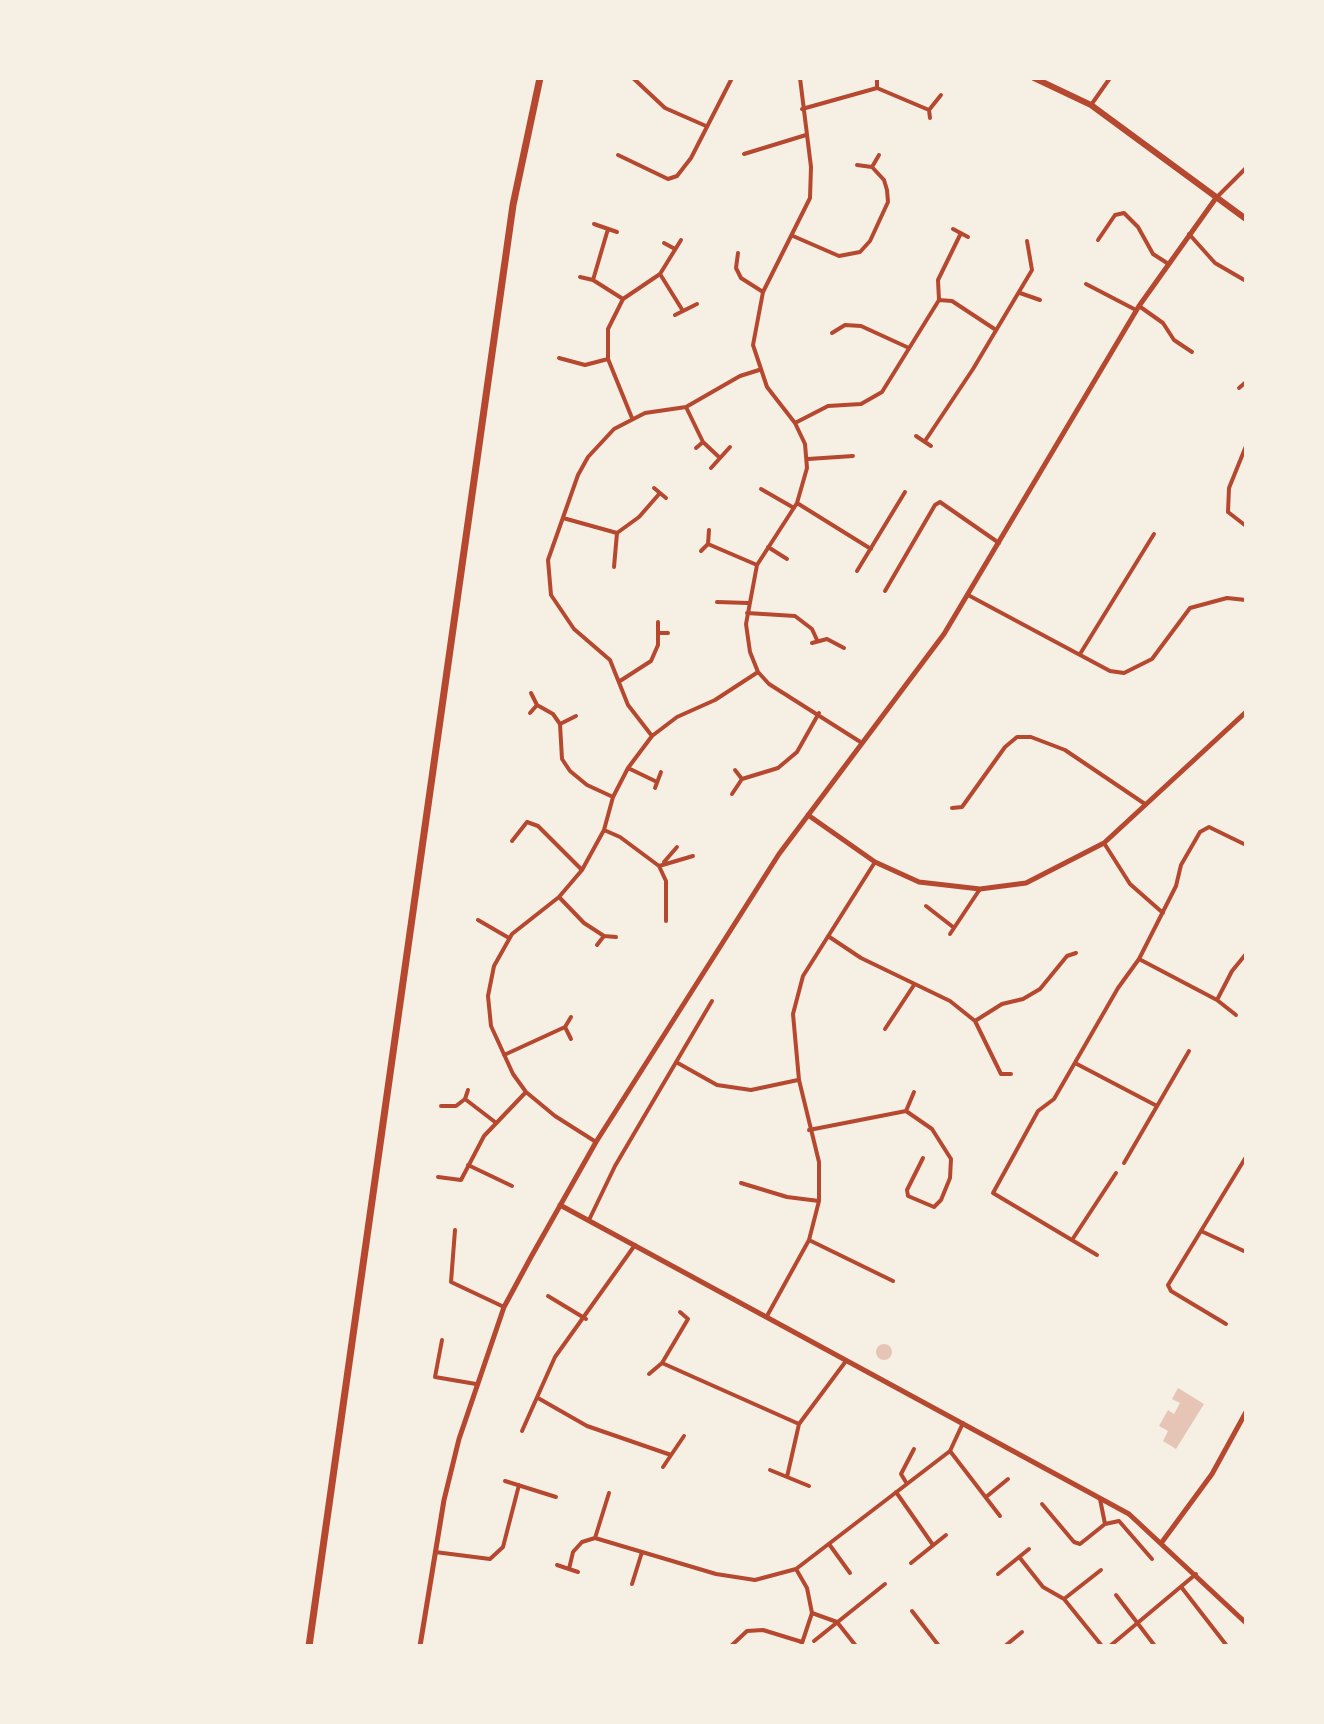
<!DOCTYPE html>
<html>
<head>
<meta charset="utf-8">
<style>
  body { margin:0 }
  #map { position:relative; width:1324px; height:1724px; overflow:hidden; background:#f6efe4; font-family:"Asap Condensed",sans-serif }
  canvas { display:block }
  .frame { position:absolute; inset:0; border:80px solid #f6efe4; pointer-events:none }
</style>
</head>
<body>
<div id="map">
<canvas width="1324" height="1724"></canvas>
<div class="frame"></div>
</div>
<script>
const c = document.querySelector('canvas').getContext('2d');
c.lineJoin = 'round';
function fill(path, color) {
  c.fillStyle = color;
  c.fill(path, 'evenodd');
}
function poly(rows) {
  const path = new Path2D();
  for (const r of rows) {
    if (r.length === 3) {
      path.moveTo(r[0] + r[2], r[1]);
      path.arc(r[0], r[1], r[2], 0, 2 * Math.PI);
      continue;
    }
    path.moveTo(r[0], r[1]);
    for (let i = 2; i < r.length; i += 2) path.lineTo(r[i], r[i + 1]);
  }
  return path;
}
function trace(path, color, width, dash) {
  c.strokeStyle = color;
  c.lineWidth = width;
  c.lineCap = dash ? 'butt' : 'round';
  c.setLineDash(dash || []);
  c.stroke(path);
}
const building = poly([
  [884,1352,8],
  [1178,1388,1204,1404,1176,1449,1163,1441,1168,1431,1159,1426,1168,1410,1174,1414,1180,1403,1172,1399]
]);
const minor = poly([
  [633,78,665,108,706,126],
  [800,78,811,167,810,198,763,292,753,345,767,387,795,423,805,444,807,468,797,503,757,565,746,624,750,652,758,672,769,684,862,743],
  [877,88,877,78],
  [1091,105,1110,78],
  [802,109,877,88,929,110],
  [930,118,929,110,941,95],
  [744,154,806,135],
  [618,155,668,179,677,176,691,158,732,78],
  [872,167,879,155],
  [1216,198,1246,168],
  [594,224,617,232],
  [608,229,593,280,623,299],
  [953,229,968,237],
  [1189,234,1215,263,1246,281],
  [793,236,839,256,860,252,870,241,888,202,887,190,884,180,872,167,857,165],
  [1098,240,1115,215,1124,213,1138,227,1153,254,1167,263],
  [664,243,675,249],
  [738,253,736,268,741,278,763,292],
  [660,274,683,311],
  [580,277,593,280],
  [1086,284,1136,310],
  [1020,293,1040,300],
  [939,300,952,301,996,330],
  [1139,306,1163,323,1174,340,1192,352],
  [675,315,697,304],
  [832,333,845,325,861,326,909,348],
  [559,358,585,365,608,359],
  [1239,388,1246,382],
  [686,407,703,442,720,458],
  [632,418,608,359,608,329,623,299,660,274,681,240],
  [795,423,828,406,861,404,882,392,939,300,938,280,961,233],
  [916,436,931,446],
  [925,441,973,369,1032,270,1027,241],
  [1246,446,1229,488,1228,512,1246,526],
  [696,448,703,442],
  [808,459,853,456],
  [711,468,730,447],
  [654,488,666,498],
  [761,489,794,508],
  [797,503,871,549],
  [563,518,617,533],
  [708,544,709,530],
  [768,547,787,559],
  [701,551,708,544,757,565],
  [614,567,617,533,639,517,660,493],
  [857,571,905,492],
  [885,591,935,505,940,502,999,543],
  [968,595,1110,671,1124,673,1152,659,1190,608,1227,598,1246,600],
  [717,602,748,603],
  [747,613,795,616,812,629,817,640],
  [658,633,668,633],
  [812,643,827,639,844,648],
  [1080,654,1154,534],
  [620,681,651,661,658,645,658,622],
  [537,705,553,714,560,724,562,759,570,771,587,785,613,797],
  [530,713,537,705,531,693],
  [560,724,576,716],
  [652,736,628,705,610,660,574,629,551,595,548,560,578,475,588,457,614,429,645,413,686,407,740,376,759,370],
  [628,768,655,781],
  [735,770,742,779],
  [655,788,661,772],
  [732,794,742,779,778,768,797,752,819,713],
  [952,808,962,807,1005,747,1017,737,1031,737,1065,750,1145,804],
  [604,830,620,837,659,866,666,881,666,921],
  [512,841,527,822,538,826,582,870],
  [1104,843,1130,884,1163,913],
  [664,862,677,847],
  [659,866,693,856],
  [559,897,584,923,604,936,616,937],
  [926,906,953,927],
  [478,920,509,938],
  [950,934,980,889],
  [828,936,861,958,950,1001,975,1021,1001,1074,1011,1074],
  [597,945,604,936],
  [1139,959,1217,1000,1236,1015],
  [1217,1000,1232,971,1246,954],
  [571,1017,565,1027,571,1039],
  [975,1021,1002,1004,1023,999,1040,989,1067,956,1076,953],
  [885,1029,914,985],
  [504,1055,565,1027],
  [676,1062,717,1085,751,1090,798,1080],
  [1075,1063,1157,1106],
  [465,1099,495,1122],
  [441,1106,456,1106,465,1099,468,1090],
  [906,1111,914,1092],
  [809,1130,906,1111,932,1129,951,1159,950,1178,941,1200,934,1207,908,1196,907,1190,923,1158],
  [596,1142,555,1116,526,1092,513,1074,491,1026,488,996,494,966,512,934,559,897,582,870,604,830,613,797,628,768,652,736,677,717,715,700,758,672],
  [1124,1163,1189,1051],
  [468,1165,512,1186],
  [438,1177,461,1180,484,1136,526,1092],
  [741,1183,787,1197,819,1201],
  [589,1220,615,1166,712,1001],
  [455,1230,451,1282,504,1307],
  [1201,1231,1246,1252],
  [809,1240,893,1281],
  [1072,1240,1116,1173],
  [1097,1255,993,1193,1038,1111,1054,1099,1118,988,1139,959,1176,886,1181,865,1200,832,1209,827,1246,845],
  [548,1296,586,1319],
  [767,1316,809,1240,819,1201,819,1162,799,1080,793,1014,803,976,875,862],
  [1226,1324,1171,1291,1168,1285,1246,1157],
  [442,1340,435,1377,476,1384],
  [662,1363,799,1424],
  [649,1374,662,1363,688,1319,680,1312],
  [538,1398,587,1426,671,1455],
  [522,1431,555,1357,635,1245],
  [950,1451,1000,1516],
  [663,1467,684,1436],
  [770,1470,809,1486],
  [787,1477,799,1424,846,1361],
  [505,1481,556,1497],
  [907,1484,901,1474,914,1449],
  [896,1492,933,1545],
  [986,1497,1008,1479],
  [1100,1499,1105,1524,1119,1521,1152,1559],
  [1042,1504,1074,1542,1080,1544,1105,1524],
  [595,1538,609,1493],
  [829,1544,850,1573],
  [435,1552,490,1559,503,1547,519,1485],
  [1020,1558,1043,1587,1064,1599,1102,1646],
  [911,1563,946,1535],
  [557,1565,578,1572],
  [569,1569,573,1552,582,1542,595,1538,716,1574,755,1580,796,1569,950,1451,963,1423],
  [796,1569,807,1588,812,1613,801,1646],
  [998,1574,1029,1549],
  [632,1584,642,1552],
  [1182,1588,1227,1646],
  [1116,1595,1155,1646],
  [1064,1599,1101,1570],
  [912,1611,939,1646],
  [812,1613,837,1622,856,1646],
  [814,1641,885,1584],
  [731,1646,747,1631,763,1630,802,1642],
  [1005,1646,1022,1632],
  [1110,1646,1196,1574]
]);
const tertiary = poly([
  [808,815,875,862,919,882,980,889,1026,883,1104,843,1246,712],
  [560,1205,1129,1514,1246,1623],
  [1162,1542,1212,1474,1246,1412],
  [420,1646,444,1500,459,1439,504,1307,531,1257,596,1142,779,854,944,634,1139,306,1216,198]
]);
const secondary = poly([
  [1034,78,1091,105,1246,219]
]);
const trunk = poly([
  [309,1646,513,205,540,78]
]);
fill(building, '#e6c5b7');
trace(minor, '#b5482f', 4);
trace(tertiary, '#b5482f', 5);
trace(secondary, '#b5482f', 6);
trace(trunk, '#b5482f', 7);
</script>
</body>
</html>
